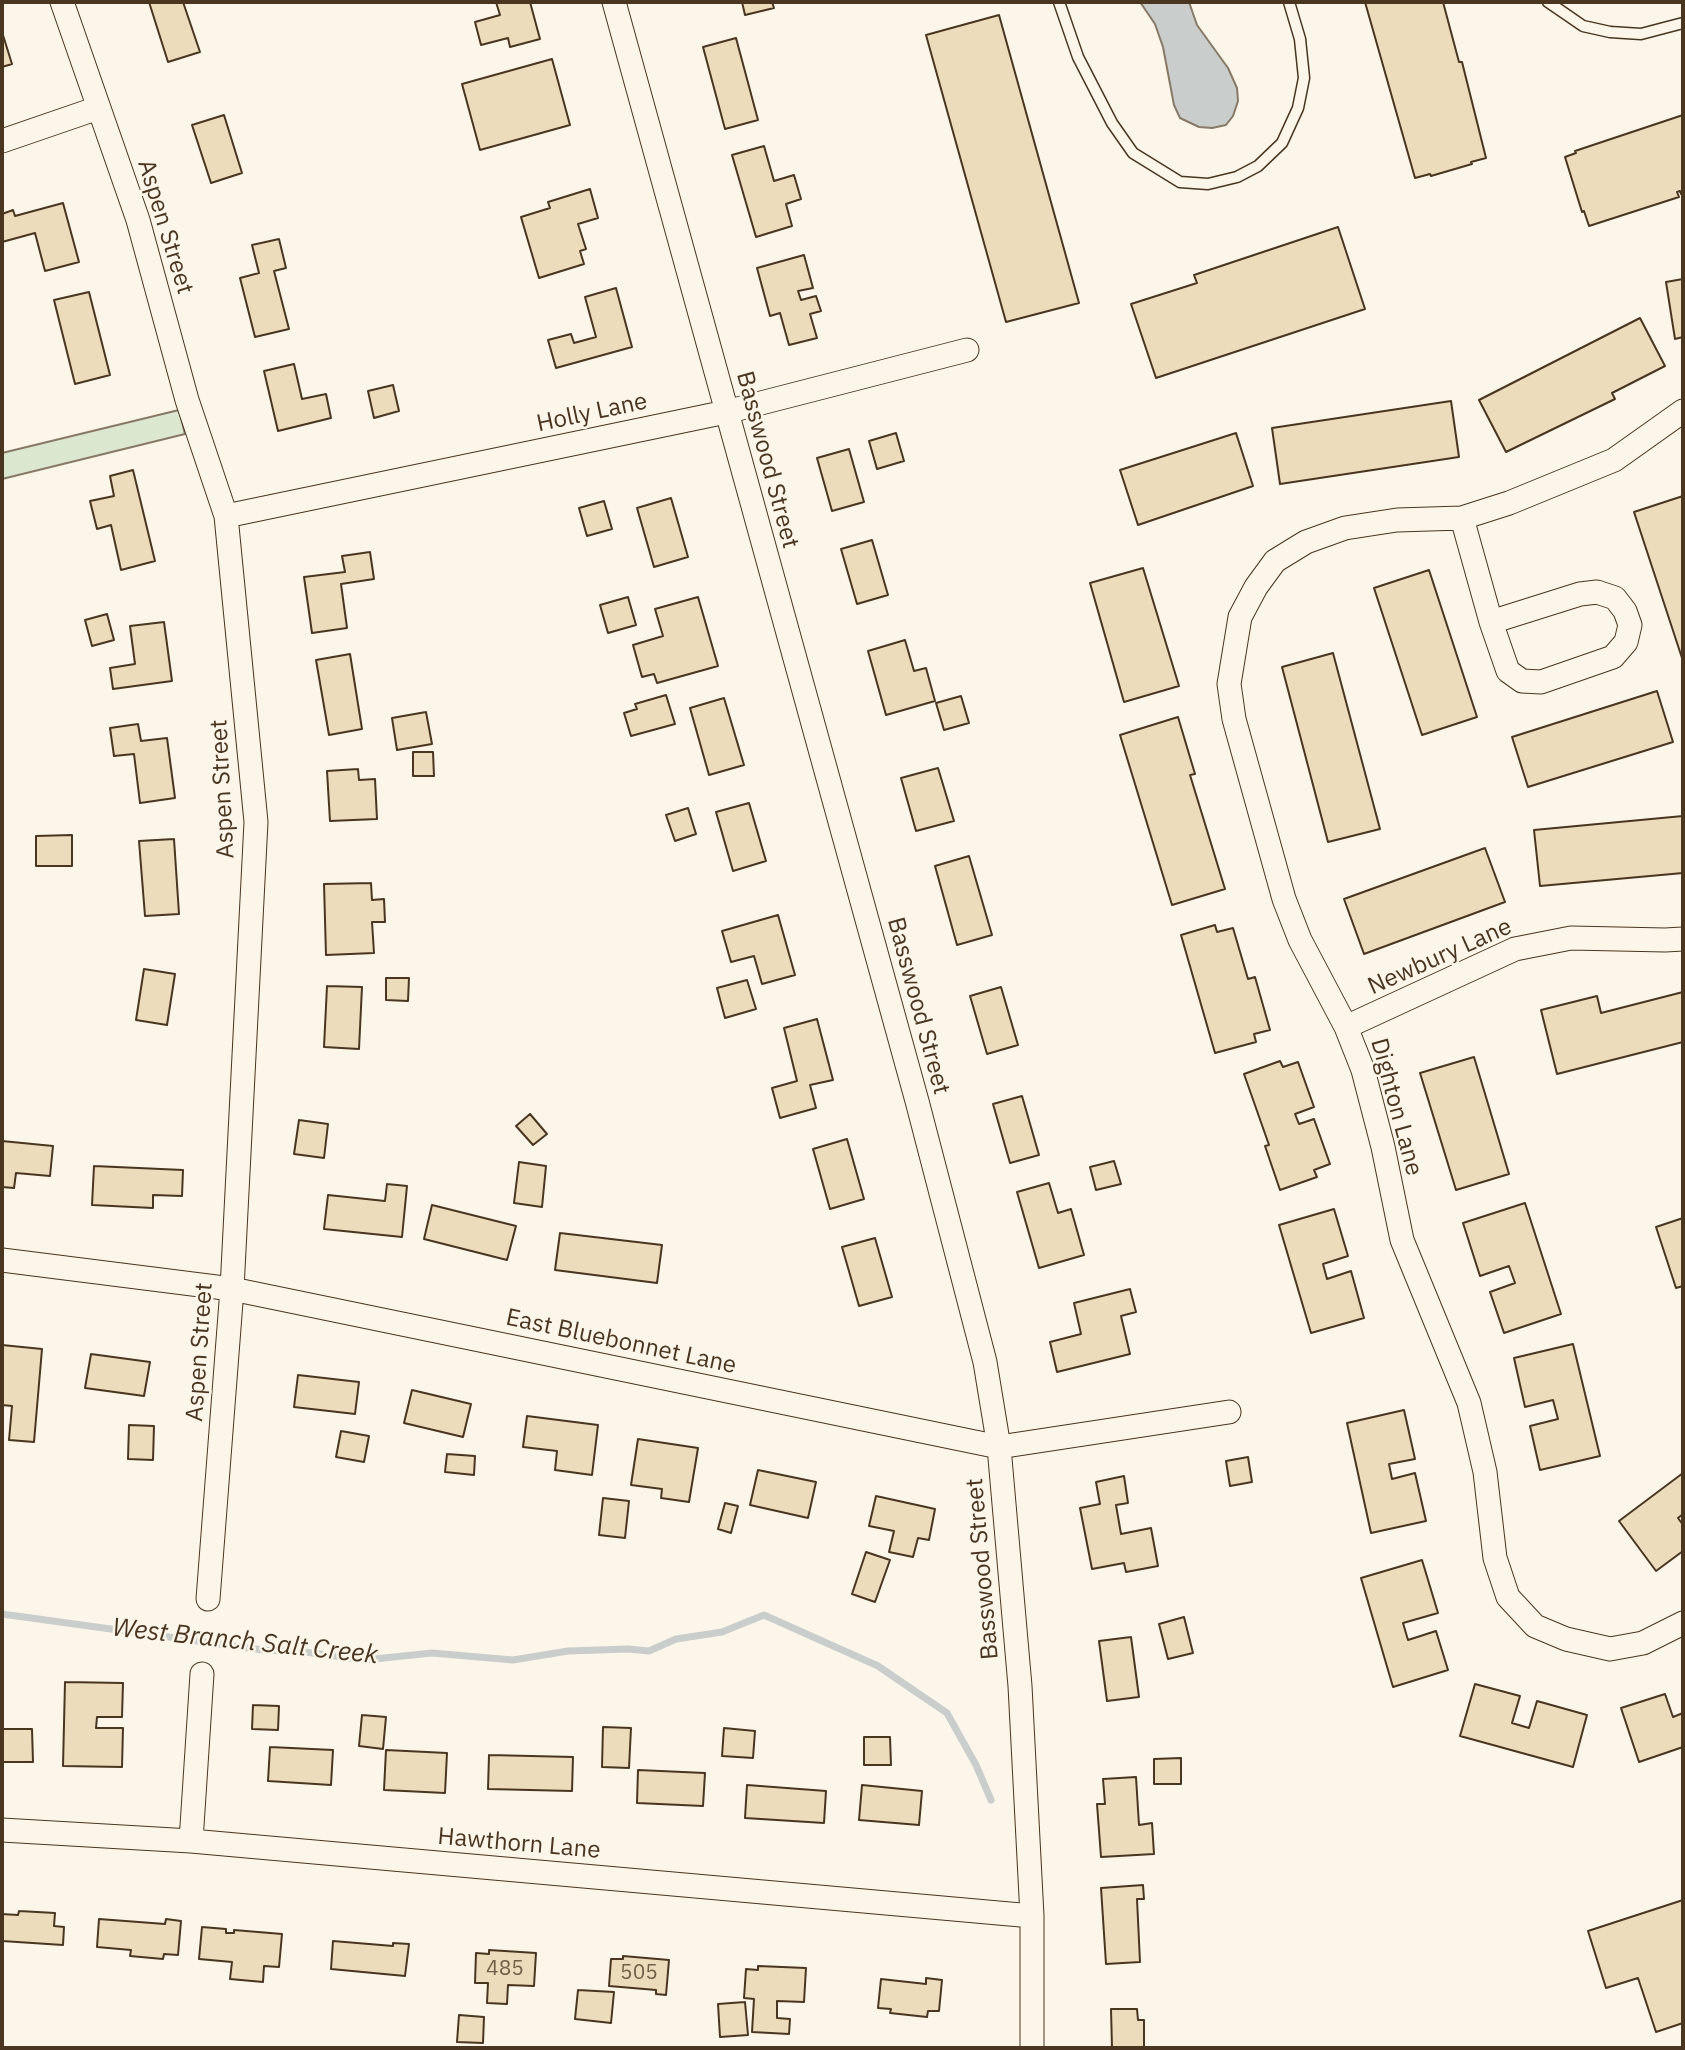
<!DOCTYPE html>
<html>
<head>
<meta charset="utf-8">
<style>
  body { margin:0 }
  #map { position:relative; width:1685px; height:2050px; overflow:hidden; background:#fbf6e9; font-family:"IBM Plex Sans",sans-serif }
  canvas { display:block }
  .frame { position:absolute; inset:0; border:4px solid #4a3520; pointer-events:none }
</style>
</head>
<body>
<div id="map">
<canvas width="1685" height="2050"></canvas>
<div class="frame"></div>
</div>
<script>
const c = document.querySelector('canvas').getContext('2d');
c.lineJoin = 'round';
function fill(path, color) {
  c.fillStyle = color;
  c.fill(path, 'evenodd');
}
function poly(rows) {
  const path = new Path2D();
  for (const r of rows) {
    path.moveTo(r[0], r[1]);
    for (let i = 2; i < r.length; i += 2) path.lineTo(r[i], r[i + 1]);
  }
  return path;
}
function trace(path, color, width, dash) {
  c.strokeStyle = color;
  c.lineWidth = width;
  c.lineCap = dash ? 'butt' : 'round';
  c.setLineDash(dash || []);
  c.stroke(path);
}
function label(font, color, halo, rows, align = 'center') {
  c.font = font + ' "IBM Plex Sans",sans-serif';
  c.lineWidth = 5;
  c.setLineDash([]);
  c.textBaseline = 'middle';
  c.strokeStyle = halo;
  c.fillStyle = color;
  for (const [text, x, y, turn = 0] of rows) {
    c.save();
    c.translate(x, y);
    c.rotate((+turn || 0) * Math.PI / 180);
    c.textAlign = isNaN(turn) ? turn : align;
    if (halo) c.strokeText(text, 0, 0);
    c.fillText(text, 0, 0);
    c.restore();
  }
}
const green = poly([
  [179,410,185,434,2,479,2,453,179,410]
]);
const water = poly([
  [1140,2,1189,2,1197,25,1228,68,1237,88,1238,101,1233,116,1226,125,1212,128,1199,127,1180,118,1174,105,1163,47,1155,24,1140,2]
]);
const stream = poly([
  [2,1614,263,1650,305,1652,365,1660,432,1653,513,1660,568,1651,628,1649,649,1651,676,1639,722,1632,764,1615,878,1666,947,1713,976,1765,991,1800]
]);
const building = poly([
  [149,2,183,2,200,52,168,62,149,2],
  [496,2,530,2,540,39,510,47,508,38,481,45,475,22,500,15,496,2],
  [742,2,772,2,774,8,745,15,742,2],
  [1365,2,1443,2,1459,62,1462,62,1486,158,1471,162,1472,164,1431,176,1430,174,1415,178,1365,2],
  [999,15,1079,303,1006,322,926,35,999,15],
  [2,32,12,64,2,67,2,32],
  [736,38,758,120,725,129,703,47,736,38],
  [552,59,570,125,480,150,462,84,552,59],
  [224,115,242,173,211,183,192,125,224,115],
  [1683,115,1683,193,1681,194,1680,191,1677,192,1679,197,1589,226,1584,211,1582,212,1565,157,1576,153,1575,151,1683,115],
  [764,146,774,181,794,175,801,199,786,204,792,226,756,237,732,155,764,146],
  [590,189,598,218,578,224,586,249,580,251,584,264,539,278,521,217,550,208,548,202,590,189],
  [63,203,79,262,45,271,35,233,2,242,2,214,13,210,15,216,63,203],
  [1338,227,1365,309,1156,378,1131,304,1197,283,1194,275,1338,227],
  [279,239,286,268,274,271,289,329,255,337,240,278,259,273,252,245,279,239],
  [804,255,813,288,798,291,801,300,816,296,821,311,810,314,817,338,789,345,780,313,770,316,757,268,804,255],
  [1683,279,1683,337,1675,339,1666,282,1683,279],
  [616,288,632,347,556,368,548,340,571,334,574,343,596,337,585,297,616,288],
  [89,292,110,375,75,384,54,300,89,292],
  [1640,318,1665,366,1612,393,1615,399,1506,452,1479,400,1640,318],
  [294,364,302,399,326,394,331,418,278,431,264,371,294,364],
  [393,385,399,411,374,418,368,391,393,385],
  [1451,401,1459,457,1280,484,1272,428,1451,401],
  [896,433,904,461,877,469,869,441,896,433],
  [1236,433,1253,486,1138,525,1120,470,1236,433],
  [849,449,864,502,832,511,817,458,849,449],
  [133,470,155,561,121,570,111,525,97,529,90,501,114,496,110,476,133,470],
  [1683,496,1683,658,1682,658,1634,512,1683,496],
  [671,498,688,557,654,567,637,508,671,498],
  [604,501,612,529,587,536,579,508,604,501],
  [872,540,888,595,857,604,841,549,872,540],
  [370,552,374,579,341,584,347,628,312,633,304,577,345,572,342,556,370,552],
  [1143,568,1179,686,1124,702,1090,583,1143,568],
  [1429,570,1477,717,1422,735,1374,588,1429,570],
  [628,597,636,625,608,633,600,605,628,597],
  [698,597,718,666,657,683,654,674,642,677,633,645,663,636,655,609,698,597],
  [107,614,114,640,92,646,85,620,107,614],
  [164,622,172,681,113,689,110,668,135,664,130,626,164,622],
  [905,640,914,671,926,668,935,701,886,715,868,651,905,640],
  [1333,653,1380,829,1328,842,1282,667,1333,653],
  [350,654,362,729,329,735,316,660,350,654],
  [1657,691,1673,742,1528,787,1512,737,1657,691],
  [666,695,675,724,631,736,624,713,637,709,635,704,666,695],
  [961,696,969,723,944,730,936,703,961,696],
  [724,698,744,765,709,775,690,708,724,698],
  [426,712,432,744,397,750,392,718,426,712],
  [1178,717,1195,774,1190,775,1225,889,1172,905,1120,735,1178,717],
  [138,724,141,741,167,738,175,798,140,803,134,754,114,756,110,728,138,724],
  [413,752,433,752,434,776,413,776,413,752],
  [938,768,954,821,916,831,901,778,938,768],
  [358,769,359,780,375,779,377,819,330,821,327,771,358,769],
  [749,803,766,861,733,871,716,812,749,803],
  [688,808,696,834,675,841,666,815,688,808],
  [1683,816,1683,873,1540,886,1534,830,1683,816],
  [72,835,72,866,36,866,36,836,72,835],
  [174,839,179,914,145,916,139,841,174,839],
  [1485,848,1505,902,1364,954,1344,899,1485,848],
  [969,856,992,935,957,945,935,866,969,856],
  [371,883,372,900,384,899,385,922,372,922,374,953,326,955,324,884,371,883],
  [778,915,795,975,762,984,754,956,731,962,722,931,778,915],
  [1215,925,1217,932,1233,928,1248,979,1255,977,1270,1030,1254,1034,1256,1042,1215,1053,1181,935,1215,925],
  [144,969,175,974,167,1025,136,1020,144,969],
  [386,978,409,978,408,1001,386,1000,386,978],
  [747,980,756,1009,725,1018,717,988,747,980],
  [327,986,362,987,359,1049,324,1047,327,986],
  [1001,987,1018,1045,987,1054,970,996,1001,987],
  [1683,992,1683,1042,1557,1074,1541,1010,1597,996,1601,1013,1683,992],
  [817,1019,833,1080,810,1085,816,1108,780,1118,772,1088,797,1081,784,1028,817,1019],
  [1474,1057,1509,1174,1456,1190,1420,1073,1474,1057],
  [1280,1061,1283,1067,1298,1062,1314,1107,1295,1114,1299,1124,1314,1119,1330,1164,1314,1170,1317,1177,1280,1190,1265,1146,1269,1145,1244,1074,1280,1061],
  [1022,1096,1039,1155,1010,1163,993,1104,1022,1096],
  [530,1114,547,1134,533,1145,516,1126,530,1114],
  [299,1120,328,1124,324,1158,294,1154,299,1120],
  [847,1139,864,1199,830,1209,813,1149,847,1139],
  [2,1141,53,1146,50,1176,16,1173,14,1188,2,1187,2,1141],
  [1114,1161,1121,1184,1096,1190,1090,1167,1114,1161],
  [519,1162,546,1166,542,1207,514,1203,519,1162],
  [94,1166,183,1170,182,1196,153,1195,153,1208,92,1205,94,1166],
  [1049,1183,1058,1213,1071,1209,1084,1255,1039,1268,1017,1192,1049,1183],
  [387,1184,407,1186,402,1237,324,1229,328,1195,385,1201,387,1184],
  [1525,1203,1561,1314,1504,1333,1490,1292,1515,1283,1509,1266,1480,1276,1463,1223,1525,1203],
  [432,1205,516,1226,507,1260,424,1239,432,1205],
  [1334,1209,1348,1256,1323,1264,1327,1279,1351,1271,1364,1318,1311,1333,1279,1225,1334,1209],
  [1683,1218,1683,1286,1676,1288,1656,1227,1683,1218],
  [560,1233,662,1245,657,1283,555,1270,560,1233],
  [875,1238,892,1297,859,1306,842,1247,875,1238],
  [1130,1289,1136,1312,1121,1316,1130,1354,1057,1372,1050,1342,1081,1334,1074,1303,1130,1289],
  [1573,1344,1600,1456,1540,1470,1530,1426,1558,1419,1553,1400,1525,1407,1514,1358,1573,1344],
  [2,1345,42,1349,34,1442,9,1440,12,1406,2,1405,2,1345],
  [91,1354,150,1362,144,1396,85,1388,91,1354],
  [298,1375,359,1382,355,1414,294,1407,298,1375],
  [412,1390,471,1404,463,1437,404,1423,412,1390],
  [1404,1410,1415,1459,1389,1464,1392,1479,1415,1473,1426,1521,1371,1533,1347,1423,1404,1410],
  [527,1416,598,1425,592,1475,555,1470,557,1451,523,1447,527,1416],
  [129,1425,154,1426,153,1460,128,1459,129,1425],
  [341,1431,369,1436,364,1462,336,1457,341,1431],
  [638,1439,698,1448,689,1502,661,1498,662,1489,631,1485,638,1439],
  [447,1454,475,1456,474,1475,445,1472,447,1454],
  [1248,1457,1252,1482,1230,1486,1226,1461,1248,1457],
  [758,1470,816,1482,808,1518,750,1505,758,1470],
  [1683,1473,1683,1514,1678,1518,1683,1525,1683,1551,1656,1571,1619,1521,1683,1473],
  [1124,1476,1128,1503,1116,1505,1121,1534,1151,1528,1158,1566,1126,1572,1124,1563,1092,1569,1080,1508,1100,1504,1096,1482,1124,1476],
  [876,1496,935,1509,929,1540,918,1538,913,1557,889,1552,894,1531,869,1526,876,1496],
  [603,1498,629,1501,625,1538,599,1535,603,1498],
  [725,1503,738,1506,731,1533,718,1529,725,1503],
  [866,1552,890,1560,875,1602,852,1594,866,1552],
  [1422,1560,1438,1613,1403,1623,1408,1640,1436,1631,1448,1670,1393,1687,1361,1578,1422,1560],
  [1184,1617,1193,1653,1168,1659,1159,1624,1184,1617],
  [1131,1637,1139,1697,1107,1701,1099,1641,1131,1637],
  [65,1682,123,1683,122,1717,97,1717,96,1728,123,1728,122,1767,63,1766,65,1682],
  [1475,1684,1520,1696,1512,1723,1529,1728,1537,1701,1587,1715,1573,1767,1460,1736,1475,1684],
  [1665,1694,1673,1717,1683,1713,1683,1747,1639,1762,1621,1708,1665,1694],
  [253,1705,279,1706,278,1730,252,1729,253,1705],
  [362,1715,386,1717,383,1749,359,1746,362,1715],
  [603,1727,631,1728,629,1768,602,1767,603,1727],
  [724,1728,755,1731,753,1758,722,1756,724,1728],
  [2,1729,32,1729,33,1762,2,1762,2,1729],
  [864,1737,890,1737,891,1765,864,1765,864,1737],
  [270,1747,333,1750,331,1785,268,1781,270,1747],
  [386,1750,447,1753,445,1793,384,1790,386,1750],
  [489,1755,573,1757,572,1791,488,1789,489,1755],
  [1181,1758,1181,1784,1154,1784,1154,1759,1181,1758],
  [638,1770,705,1773,703,1806,637,1803,638,1770],
  [1136,1777,1139,1825,1152,1823,1154,1854,1101,1857,1097,1804,1105,1804,1103,1779,1136,1777],
  [747,1785,826,1791,824,1823,745,1818,747,1785],
  [862,1785,922,1791,919,1825,859,1820,862,1785],
  [1143,1885,1144,1899,1137,1899,1140,1962,1106,1964,1101,1888,1143,1885],
  [1683,1900,1683,2023,1656,2032,1638,1978,1606,1988,1588,1931,1683,1900],
  [19,1911,55,1913,54,1926,64,1927,63,1945,2,1941,2,1914,18,1915,19,1911],
  [99,1919,165,1924,166,1919,181,1921,178,1955,164,1954,163,1959,130,1956,131,1950,97,1947,99,1919],
  [202,1927,226,1929,226,1933,234,1933,234,1930,282,1934,279,1967,264,1966,263,1982,230,1979,232,1962,199,1959,202,1927],
  [333,1941,393,1946,393,1943,409,1944,405,1976,331,1969,333,1941],
  [489,1950,536,1953,534,1986,508,1985,507,2004,487,2003,488,1983,475,1983,476,1953,489,1954,489,1950],
  [623,1956,669,1960,666,1995,656,1994,656,1990,609,1986,611,1959,623,1959,623,1956],
  [758,1966,806,1968,804,2002,777,2001,777,2018,790,2019,789,2034,752,2032,754,1999,744,1998,746,1969,758,1970,758,1966],
  [926,1978,942,1980,939,2011,928,2011,927,2017,890,2013,891,2009,878,2008,881,1979,926,1984,926,1978],
  [578,1990,614,1992,611,2023,575,2019,578,1990],
  [745,2002,748,2035,720,2037,718,2004,745,2002],
  [1111,2009,1137,2009,1138,2020,1144,2020,1144,2048,1112,2048,1111,2009],
  [459,2015,484,2017,483,2043,457,2042,459,2015]
]);
const lane = poly([
  [1059,2,1078,57,1112,123,1133,153,1180,182,1208,184,1237,177,1258,166,1282,143,1298,108,1304,78,1300,39,1289,2],
  [1548,2,1583,26,1610,32,1641,34,1683,23]
]);
const street = poly([
  [62,2,138,220,187,400,226,516,256,822,232,1289,208,1599],
  [614,2,917,1101,985,1362,999,1447,1020,1686,1032,1916,1032,2048],
  [2,141,98,108],
  [1683,411,1614,460,1509,503,1462,518,1397,520,1345,528,1306,542,1275,561,1256,587,1240,617,1229,684,1234,719,1284,899,1300,940,1346,1027,1363,1070,1383,1147,1402,1240,1469,1403,1485,1472,1495,1558,1508,1597,1535,1626,1566,1639,1610,1649,1643,1643,1683,1623],
  [226,516,726,412,967,350],
  [1462,518,1491,622,1508,671,1522,681,1541,682,1613,657,1626,642,1630,625,1625,611,1615,598,1597,592,1580,594,1491,622],
  [1346,1027,1515,949,1571,938,1665,940,1683,939],
  [2,1260,232,1289,999,1447,1229,1412],
  [2,1830,191,1841,1032,1916],
  [191,1841,202,1674]
]);
const numberNames = [
  ["485",505,1969],
  ["505",639,1973]
];
const streetNames = [
  ["Aspen Street",165,227,73],
  ["Holly Lane",592,413,-12],
  ["Basswood Street",767,460,75],
  ["Aspen Street",223,789,-93],
  ["Newbury Lane",1440,957,-24],
  ["Basswood Street",918,1006,75],
  ["Dighton Lane",1396,1107,75],
  ["East Bluebonnet Lane",621,1342,12],
  ["Aspen Street",200,1352,-86],
  ["Basswood Street",983,1569,-95],
  ["Hawthorn Lane",519,1844,5]
];
const waterNames = [
  ["West Branch Salt Creek",245,1642,6]
];
fill(green, '#dce7d0');
trace(green, '#887966', 2);
fill(water, '#c9cecd');
trace(water, '#887966', 2);
trace(stream, '#c9cecd', 7);
fill(building, '#ecdcbc');
trace(building, '#4a3520', 2);
trace(lane, '#4a3520', 13);
trace(street, '#4a3520', 25);
trace(lane, '#fbf6e9', 10);
trace(street, '#fbf6e9', 23);
label('21px', '#725f47', null, numberNames);
label('24px', '#4a3520', '#fbf6e9', streetNames);
label('italic 26px', '#4a3520', '#fbf6e9', waterNames);
</script>
</body>
</html>
